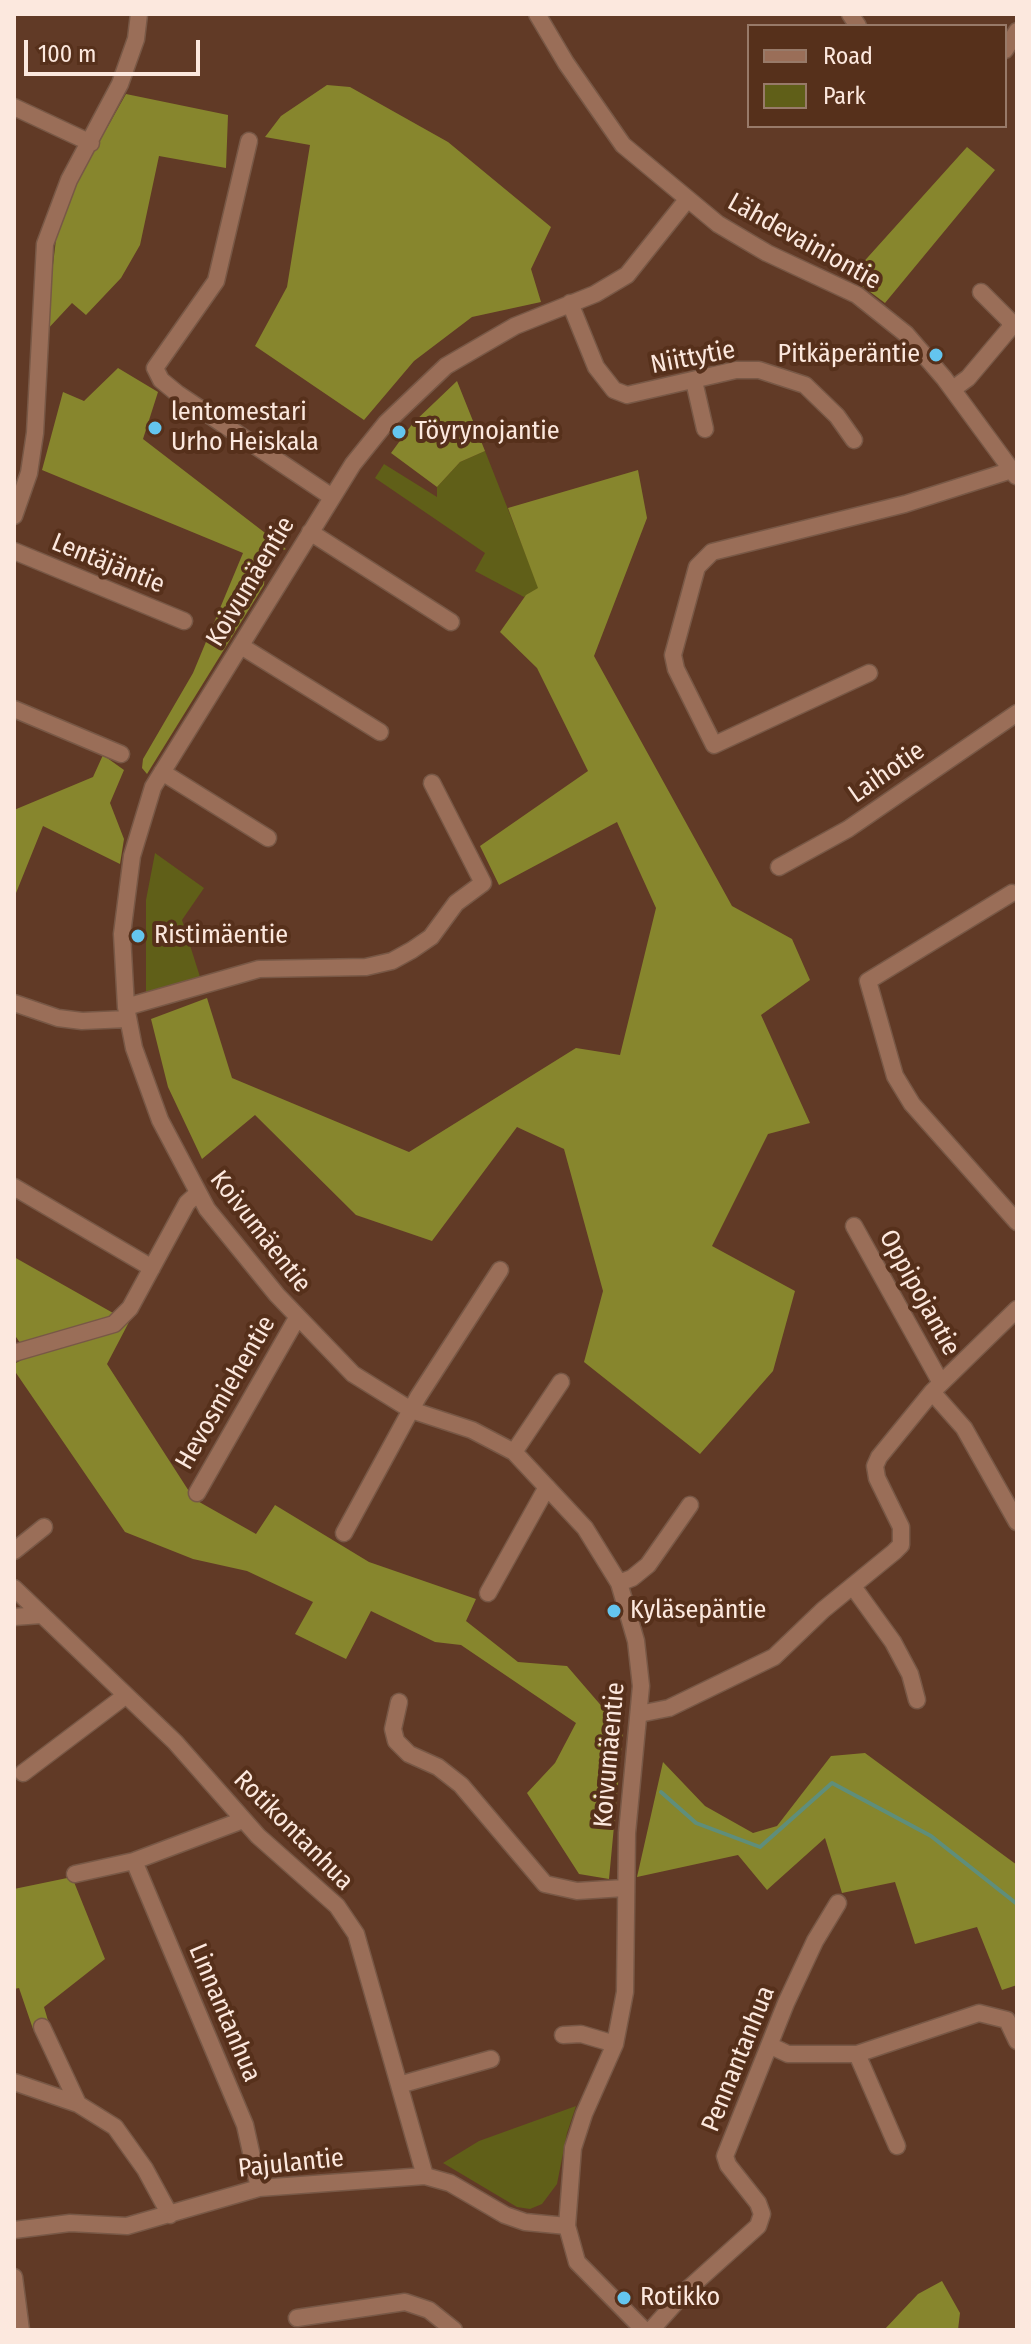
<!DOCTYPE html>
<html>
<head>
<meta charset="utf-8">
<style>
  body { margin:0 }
  #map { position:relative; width:1031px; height:2344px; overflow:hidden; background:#613a26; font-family:"Fira Sans Condensed",sans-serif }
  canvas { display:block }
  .frame { position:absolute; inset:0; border:16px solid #fce8de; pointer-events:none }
  .legend { position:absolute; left:747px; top:24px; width:260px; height:104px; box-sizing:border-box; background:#56301b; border:2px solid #987a69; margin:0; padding:10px 14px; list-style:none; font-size:24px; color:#fce8de }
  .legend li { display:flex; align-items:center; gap:16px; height:40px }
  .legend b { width:40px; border:2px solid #987a69 }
  .scale { position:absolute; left:24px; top:40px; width:176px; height:36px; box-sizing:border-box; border:4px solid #fce8de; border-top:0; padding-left:10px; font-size:24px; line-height:28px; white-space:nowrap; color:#fce8de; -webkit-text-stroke:6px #56301b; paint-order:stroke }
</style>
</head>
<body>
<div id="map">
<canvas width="1031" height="2344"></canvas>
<div class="frame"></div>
<ul class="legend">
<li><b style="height:10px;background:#9a6e58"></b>Road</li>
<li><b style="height:22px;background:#605f18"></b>Park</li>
</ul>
<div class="scale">100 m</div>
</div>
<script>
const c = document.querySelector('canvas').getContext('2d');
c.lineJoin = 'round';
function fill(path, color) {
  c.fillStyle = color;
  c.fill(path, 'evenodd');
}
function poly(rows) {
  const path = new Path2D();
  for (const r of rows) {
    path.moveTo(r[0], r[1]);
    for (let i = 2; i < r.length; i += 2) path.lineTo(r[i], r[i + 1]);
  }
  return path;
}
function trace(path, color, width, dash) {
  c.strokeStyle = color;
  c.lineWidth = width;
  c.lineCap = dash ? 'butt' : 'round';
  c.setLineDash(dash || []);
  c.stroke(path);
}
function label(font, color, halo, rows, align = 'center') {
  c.font = font + ' "Fira Sans Condensed",sans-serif';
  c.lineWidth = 8;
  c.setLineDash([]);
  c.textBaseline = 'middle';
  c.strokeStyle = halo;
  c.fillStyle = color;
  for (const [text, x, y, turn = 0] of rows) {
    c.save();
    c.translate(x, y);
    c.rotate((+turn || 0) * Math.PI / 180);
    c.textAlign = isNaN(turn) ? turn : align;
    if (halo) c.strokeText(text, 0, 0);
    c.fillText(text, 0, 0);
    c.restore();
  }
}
const green = poly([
  [485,451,539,588,524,597,475,571,485,553,375,478,384,464,437,497,437,487,460,462],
  [155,853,204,888,182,920,201,980,146,993,146,900],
  [576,2106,567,2133,557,2184,542,2204,530,2209,517,2207,443,2163,479,2141]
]);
const forest = poly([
  [327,85,350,87,448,142,551,227,531,269,541,302,472,317,414,361,364,420,255,346,287,287,310,145,265,137,281,116],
  [126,94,228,115,226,168,159,156,140,245,121,278,86,315,72,303,45,332,57,231,70,194],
  [967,147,995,170,885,303,850,277],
  [118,368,158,392,143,439,286,549,278,552,265,572,264,585,147,774,142,768,143,759,193,673,243,553,42,470,63,392,84,401],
  [457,381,485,451,460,462,437,487,391,453,413,423],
  [638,470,647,518,594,656,732,906,792,939,810,980,761,1015,810,1123,768,1134,712,1246,795,1291,773,1371,700,1454,584,1362,603,1291,564,1149,517,1127,432,1241,356,1215,255,1115,202,1159,168,1087,151,1019,207,998,232,1078,409,1152,576,1048,620,1055,656,908,617,822,499,885,480,846,588,771,537,668,500,632,526,595,538,588,508,508],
  [103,755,124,770,110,803,124,839,120,864,43,826,14,898,14,810,93,777],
  [14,1257,129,1322,107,1364,194,1499,256,1534,275,1505,369,1562,476,1599,466,1621,518,1662,567,1666,623,1731,609,1879,579,1874,527,1793,555,1763,576,1723,461,1645,435,1642,371,1611,346,1659,295,1634,313,1602,247,1571,193,1559,125,1532,14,1370,14,1364,29,1356,14,1334],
  [865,1753,1017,1865,1017,1985,1002,1990,977,1927,915,1944,895,1882,842,1893,825,1838,767,1890,738,1855,637,1877,663,1762,705,1806,753,1833,777,1826,831,1756],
  [72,1877,105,1959,44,2007,49,2024,33,2029,19,1988,14,1989,14,1889],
  [942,2281,960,2313,958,2330,884,2330,918,2294]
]);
const stream = poly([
  [661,1792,696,1823,760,1847,832,1783,931,1836,1017,1904]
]);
const minor = poly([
  [537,14,566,63,623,145,718,224,767,253,857,295,906,334,944,378,1016,476],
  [850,14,858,26],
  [1005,50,1017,31],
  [14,107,91,143],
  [249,141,216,281,155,368,161,380,178,394,332,497],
  [570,303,596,367,614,390,627,395,736,370,759,370,805,385,837,416,854,440],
  [694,381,705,429],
  [953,389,968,378,1011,327,1009,320,981,292],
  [14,516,29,473,35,433,45,244,69,180,120,84,136,39,139,14],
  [310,532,451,622],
  [14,551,184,621],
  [241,646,380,732],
  [869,673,714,745,676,669,673,655,697,567,712,552,905,504,1012,470],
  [14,709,121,754],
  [162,772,268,838],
  [779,867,848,829,1017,713],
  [1012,893,868,981,895,1076,912,1104,1017,1222],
  [14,1003,58,1018,82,1021,127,1019],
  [126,1007,259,969,366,967,392,961,412,950,431,937,456,903,483,883,432,783],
  [14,1187,152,1268],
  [854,1226,941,1383],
  [14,1353,114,1324,130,1308,187,1203,197,1194],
  [932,1392,964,1428,1017,1522],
  [514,1452,561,1382],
  [197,1493,297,1318],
  [344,1533,418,1397,500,1270],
  [14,1551,44,1527],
  [619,1583,632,1578,648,1565,690,1505],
  [14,1588,175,1742,258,1836,337,1906,356,1934,425,2176],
  [854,1588,893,1642,910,1674,917,1700],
  [488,1593,547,1487],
  [14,1617,41,1615],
  [399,1702,393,1729,396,1741,409,1754,438,1767,461,1785,545,1884,577,1891,624,1888],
  [639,1714,669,1708,774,1657,823,1610,894,1552,901,1545,901,1527,877,1478,875,1466,879,1457,932,1392,1017,1309],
  [23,1773,125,1696],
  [134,1861,245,2125,259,2188],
  [75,1874,134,1861,243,1820],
  [42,2027,78,2104],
  [563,2035,581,2034,615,2044],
  [771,2046,788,2054,857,2054,979,2013,1007,2020,1017,2041],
  [857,2054,897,2146],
  [14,2082,78,2104,115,2127,145,2169,170,2215],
  [399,2085,491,2059],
  [14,2230,70,2223,127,2226,259,2188,425,2176,450,2183,505,2215,525,2222,567,2226],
  [14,2277,21,2330],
  [297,2318,405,2302,429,2310,454,2330],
  [644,2330,577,2262,567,2226,573,2148,584,2114,615,2044,625,1992,627,1833,641,1686,636,1641,619,1583,585,1528,514,1452,472,1430,411,1410,353,1374,277,1295,207,1209,160,1120,134,1048,126,1007,122,934,132,856,153,787,353,464,386,423,446,366,515,326,595,294,627,275,686,201],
  [651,2330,687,2290,758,2226,762,2214,758,2203,728,2165,725,2156,786,2003,815,1941,838,1903]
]);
const markers = [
  [936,355,8,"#64c5ee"],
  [155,428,8,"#64c5ee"],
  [399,432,8,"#64c5ee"],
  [138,936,8,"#64c5ee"],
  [614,1611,8,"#64c5ee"],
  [624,2298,8,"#64c5ee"]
];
const streetNames = [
  ["Lähdevainiontie",804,242,29],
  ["Niittytie",693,358,-11],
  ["Lentäjäntie",108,564,22],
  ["Koivumäentie",251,582,-59],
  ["Laihotie",887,773,-35],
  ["Koivumäentie",260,1232,52],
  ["Oppipojantie",919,1293,61],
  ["Hevosmiehentie",226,1393,-60],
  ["Koivumäentie",610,1755,-85],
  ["Rotikontanhua",293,1831,45],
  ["Linnantanhua",224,2013,67],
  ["Pennantanhua",739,2059,-68],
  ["Pajulantie",291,2164,-6]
];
const poiNames = [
  ["Pitkäperäntie",920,355,"right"],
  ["lentomestari",171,413],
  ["Urho Heiskala",171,443],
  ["Töyrynojantie",415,432],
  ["Ristimäentie",154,936],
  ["Kyläsepäntie",630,1611],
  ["Rotikko",640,2298]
];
fill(green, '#605f18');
fill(forest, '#87862d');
trace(stream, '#5f8e7b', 4);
trace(minor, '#785846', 19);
trace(minor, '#9a6e58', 16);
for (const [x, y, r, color] of markers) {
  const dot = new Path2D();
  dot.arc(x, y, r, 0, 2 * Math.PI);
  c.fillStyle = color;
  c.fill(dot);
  trace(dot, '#56301b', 3);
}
label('26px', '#fce8de', '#56301b', streetNames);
label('26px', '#fce8de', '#56301b', poiNames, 'left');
</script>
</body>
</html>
